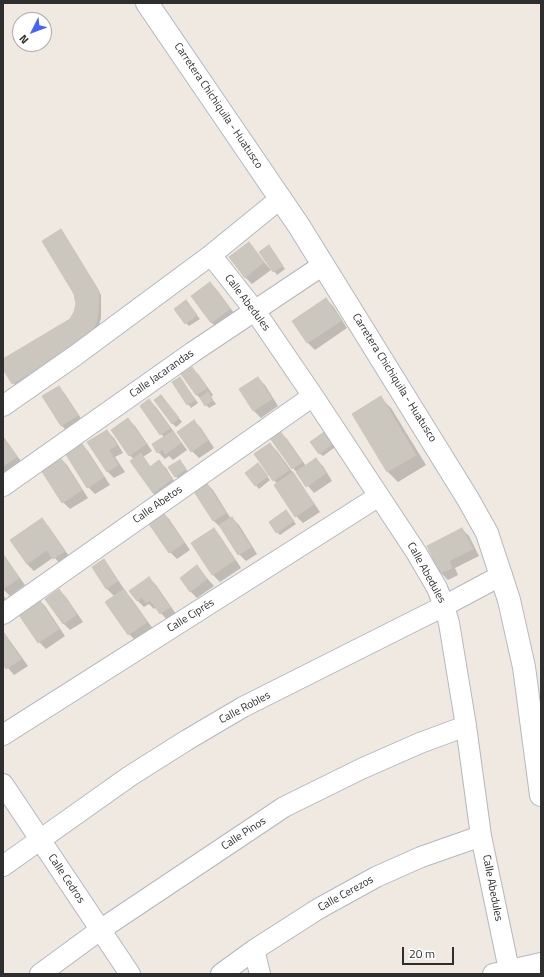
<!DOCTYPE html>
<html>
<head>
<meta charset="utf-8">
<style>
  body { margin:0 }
  #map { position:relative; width:544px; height:977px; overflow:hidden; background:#efe9e1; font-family:"Titillium Web",sans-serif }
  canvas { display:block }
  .frame { position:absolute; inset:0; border:4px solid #2e2e2e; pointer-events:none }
  .north { position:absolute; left:12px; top:12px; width:40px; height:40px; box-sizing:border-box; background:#fff; border:1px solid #ababab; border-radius:50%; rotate:228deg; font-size:11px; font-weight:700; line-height:16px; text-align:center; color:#2e2e2e }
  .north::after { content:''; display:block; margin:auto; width:14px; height:18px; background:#4264fb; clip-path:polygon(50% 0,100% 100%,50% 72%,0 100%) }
  .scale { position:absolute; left:402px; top:947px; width:52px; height:18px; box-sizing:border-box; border:2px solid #2e2e2e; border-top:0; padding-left:5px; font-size:12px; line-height:14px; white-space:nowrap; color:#2e2e2e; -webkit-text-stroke:3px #fff; paint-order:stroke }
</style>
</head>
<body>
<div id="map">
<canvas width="544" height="977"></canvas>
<div class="frame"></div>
<div class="north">N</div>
<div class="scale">20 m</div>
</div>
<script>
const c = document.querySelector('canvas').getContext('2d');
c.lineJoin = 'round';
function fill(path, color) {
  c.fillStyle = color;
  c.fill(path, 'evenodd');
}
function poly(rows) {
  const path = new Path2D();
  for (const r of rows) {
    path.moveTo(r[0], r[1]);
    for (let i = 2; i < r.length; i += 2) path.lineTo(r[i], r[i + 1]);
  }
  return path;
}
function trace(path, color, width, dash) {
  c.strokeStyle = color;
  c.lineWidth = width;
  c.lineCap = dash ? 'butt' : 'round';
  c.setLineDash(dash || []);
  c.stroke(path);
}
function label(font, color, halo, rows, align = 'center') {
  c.font = font + ' "Titillium Web",sans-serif';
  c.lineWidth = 4;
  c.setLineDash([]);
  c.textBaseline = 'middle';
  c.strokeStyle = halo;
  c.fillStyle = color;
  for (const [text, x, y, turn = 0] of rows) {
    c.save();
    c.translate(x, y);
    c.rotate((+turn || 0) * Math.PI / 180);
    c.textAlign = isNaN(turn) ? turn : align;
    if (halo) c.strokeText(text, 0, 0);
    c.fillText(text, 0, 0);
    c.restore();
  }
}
const shadow = poly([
  [61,230,64,234,101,295,101,318,98,329,16,387,3,367,3,360,71,319,75,312,77,304],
  [248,243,271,270,252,284,245,277],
  [272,250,285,269,277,275,261,252],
  [210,283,217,290,237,317,219,330,212,323,192,296],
  [326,299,333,306,347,328,315,350,308,343,293,321],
  [189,305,200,319,189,326,186,323],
  [192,368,199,375,213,395,211,397,216,404,209,408,197,395,183,374],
  [180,378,198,403,191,408,173,383],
  [258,378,265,385,278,406,261,418,254,411,240,389],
  [58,387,65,394,84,423,69,433,62,426,43,397],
  [161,396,182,422,176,427,172,423],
  [381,398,391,408,426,465,398,482,387,471],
  [149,400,156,407,187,450,173,460,169,456,165,459,158,452,164,437,161,434],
  [128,419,135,426,152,451,143,457,151,467,159,462,166,468,178,487,160,500,153,493,134,459,129,455],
  [194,421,201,428,214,448,199,458,192,451,179,432],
  [107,431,114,438,123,453,115,457,125,472,114,478,107,471],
  [280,432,287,439,306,466,316,459,323,466,332,481,314,493,293,468],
  [330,435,338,445,323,456,319,453],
  [3,436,23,464,3,476],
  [81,444,88,451,110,485,95,494,88,487],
  [270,444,277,451,299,481,320,512,303,523,296,516,277,484,256,454],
  [60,458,67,465,88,498,70,509,63,502,42,470],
  [180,461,189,473,179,480,170,468],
  [261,468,270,480,259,489,246,473],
  [206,483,213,490,231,519,232,518,239,525,257,554,246,561,239,554,222,527,221,528,214,521,194,491],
  [286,511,296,524,280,535,277,532],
  [162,512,169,519,190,550,177,559,170,552],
  [42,520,49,527,71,559,61,565,54,557,34,571,27,564,12,541],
  [462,529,469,536,479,556,455,568,458,575,448,580,441,573,428,546],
  [213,530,220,536,241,568,220,582,213,575,192,544],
  [3,554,25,585,10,596,3,589],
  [104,561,110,568,124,589,123,590,131,598,153,629,136,641,129,634,107,603,115,597,107,589,93,567],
  [197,567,214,586,197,598,190,591],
  [149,578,156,585,176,614,167,620,156,607,154,609,149,604,144,607,137,600],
  [59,590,66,597,83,622,70,630,63,623],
  [3,595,7,601,3,603],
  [38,599,45,606,65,636,46,649,39,642],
  [3,631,28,666,14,675,3,662]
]);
const building = poly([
  [61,229,99,291,98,314,95,326,79,344,12,384,3,369,3,359,70,319,74,312,76,304,74,294,42,241,61,229],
  [249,242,264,262,245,278,229,257,249,242],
  [269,245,283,266,273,272,259,252,269,245],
  [210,282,230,309,211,323,191,296,210,282],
  [326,298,341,321,307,343,292,321,326,298],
  [186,300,197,315,185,324,174,309,186,300],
  [192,367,207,388,196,395,181,374,192,367],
  [180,377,195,400,187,405,172,382,180,377],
  [258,377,272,399,253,411,239,389,258,377],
  [59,386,78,415,61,426,42,396,59,386],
  [208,392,213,400,205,406,200,398,208,392],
  [161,395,179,418,172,424,154,400,161,395],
  [381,396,416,455,387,472,352,414,381,396],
  [149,399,170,428,160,435,140,406,149,399],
  [128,418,146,444,129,456,111,430,128,418],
  [194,420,208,440,191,452,177,432,194,420],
  [107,430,117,445,109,450,118,465,107,472,87,442,107,430],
  [327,430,335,442,319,454,310,442,327,430],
  [173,431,181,443,165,454,163,449,157,453,152,444,173,431],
  [280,431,302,462,292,469,270,438,280,431],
  [3,437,17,457,3,466,3,437],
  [81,442,104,477,87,488,65,453,81,442],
  [270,443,289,470,273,481,254,454,270,443],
  [141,453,150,467,159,460,172,479,153,493,130,461,141,453],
  [60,457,82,490,62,503,41,470,60,457],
  [316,458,326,473,306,487,296,472,316,458],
  [180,460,186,469,175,477,168,467,180,460],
  [258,463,268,476,255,486,245,473,258,463],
  [293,472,314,504,295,517,274,485,293,472],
  [206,482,226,513,213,521,193,490,206,482],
  [286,510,294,521,276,533,269,522,286,510],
  [162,511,184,543,169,553,147,521,162,511],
  [232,517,251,547,238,555,219,525,232,517],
  [42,518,65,551,53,559,47,550,27,564,10,540,42,518],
  [214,528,235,560,212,575,191,543,214,528],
  [462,528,473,549,449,561,452,568,440,573,427,546,462,528],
  [3,554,19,578,3,589,3,554],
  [104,559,118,581,106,589,92,567,104,559],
  [197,565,207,579,190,592,180,578,197,565],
  [149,577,170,607,160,614,150,600,146,603,142,597,137,601,129,591,149,577],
  [59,589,77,614,63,624,45,599,59,589],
  [124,589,147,622,128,635,105,602,124,589],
  [38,598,59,629,38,643,17,612,38,598],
  [3,632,21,659,6,669,3,664,3,632]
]);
const minor = poly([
  [211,255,255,311,313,396,416,552,437,588,444,606,449,623,466,726,481,836,509,970],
  [3,406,76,355,211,255,281,198],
  [3,486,193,352,323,265],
  [3,614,313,396],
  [3,735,379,496],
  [3,784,130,974],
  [3,866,130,776,187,740,243,707,444,606,502,575],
  [254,950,260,974],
  [40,974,100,930,284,807,361,769,420,743,466,726],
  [221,974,254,950,318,909,376,877,421,857,481,836],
  [493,974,541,963]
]);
const secondary = poly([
  [147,3,299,226,468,499,487,533,509,600,524,667,541,795]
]);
const streetNames = [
  ["Carretera Chichiquila - Huatusco",218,106,56],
  ["Calle Abedules",247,303,53],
  ["Calle Jacarandas",162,374,-35],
  ["Carretera Chichiquila - Huatusco",394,378,58],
  ["Calle Abetos",158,505,-35],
  ["Calle Abedules",426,573,61],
  ["Calle Ciprés",191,616,-32],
  ["Calle Robles",245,708,-28],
  ["Calle Pinos",244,834,-33],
  ["Calle Cedros",66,879,56],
  ["Calle Abedules",492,888,79],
  ["Calle Cerezos",346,894,-29]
];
fill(shadow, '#0003');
fill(building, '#cbc7bf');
trace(building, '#cbc5ba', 1);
trace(minor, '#b4b7c1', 22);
trace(secondary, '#b4b7c1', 24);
trace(minor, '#fff', 20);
trace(secondary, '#fff', 22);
label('11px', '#2e2e2e', '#fff', streetNames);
</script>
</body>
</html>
